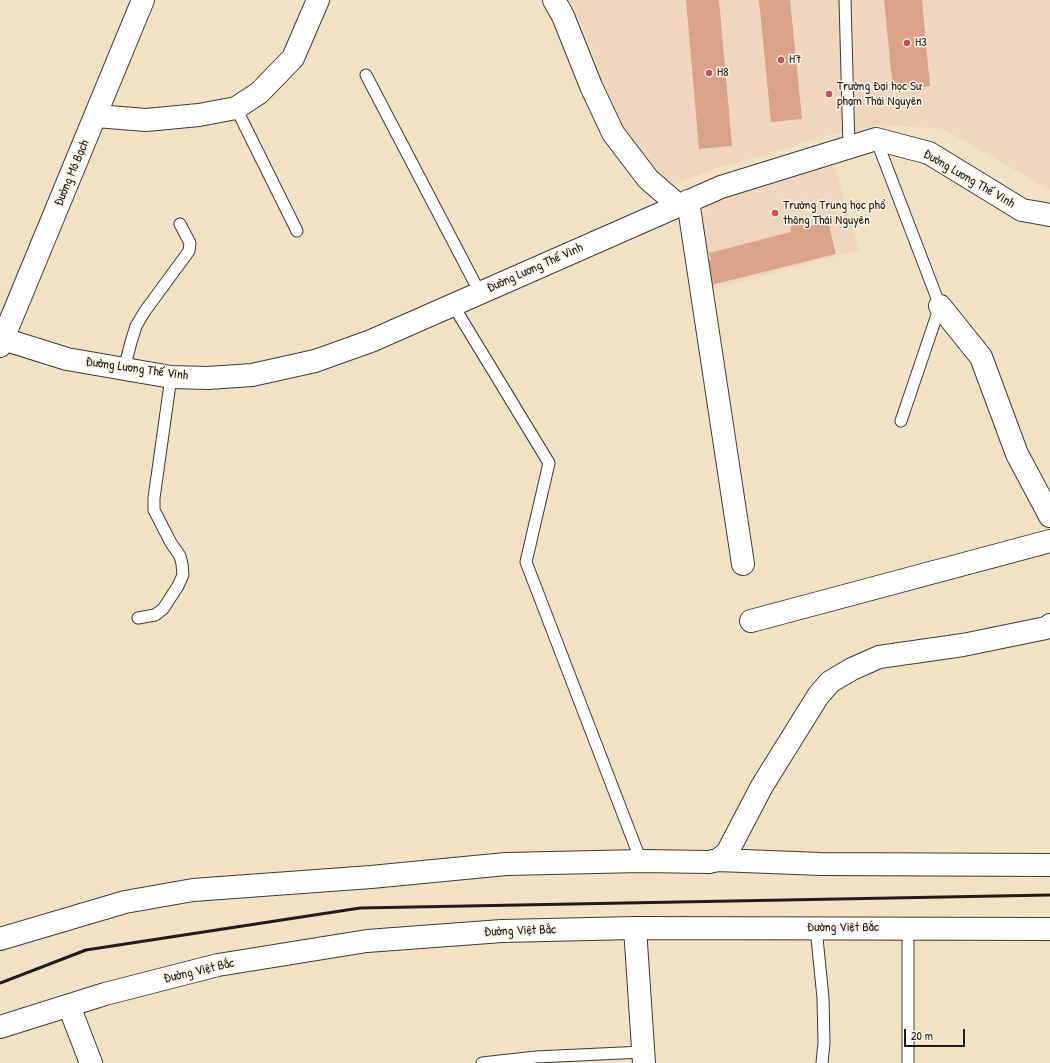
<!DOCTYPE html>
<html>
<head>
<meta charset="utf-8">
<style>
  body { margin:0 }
  #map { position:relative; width:1050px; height:1063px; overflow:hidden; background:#f2e2c4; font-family:"Patrick Hand",sans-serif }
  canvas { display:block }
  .scale { position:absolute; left:904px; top:1029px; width:61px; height:18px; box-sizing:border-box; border:2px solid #1c1c1c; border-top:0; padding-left:5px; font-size:12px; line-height:14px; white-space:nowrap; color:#1c1c1c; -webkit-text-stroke:3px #fcf5e5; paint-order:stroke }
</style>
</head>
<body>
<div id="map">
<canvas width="1050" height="1063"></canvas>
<div class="scale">20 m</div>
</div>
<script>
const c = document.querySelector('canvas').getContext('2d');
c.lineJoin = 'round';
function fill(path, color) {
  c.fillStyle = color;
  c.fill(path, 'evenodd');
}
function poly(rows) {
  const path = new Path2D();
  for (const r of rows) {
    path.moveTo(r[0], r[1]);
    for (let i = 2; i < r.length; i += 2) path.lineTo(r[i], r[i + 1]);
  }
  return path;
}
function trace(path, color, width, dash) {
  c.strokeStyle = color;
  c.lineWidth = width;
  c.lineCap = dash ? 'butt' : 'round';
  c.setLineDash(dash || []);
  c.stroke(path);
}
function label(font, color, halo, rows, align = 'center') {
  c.font = font + ' "Patrick Hand",sans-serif';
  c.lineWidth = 3;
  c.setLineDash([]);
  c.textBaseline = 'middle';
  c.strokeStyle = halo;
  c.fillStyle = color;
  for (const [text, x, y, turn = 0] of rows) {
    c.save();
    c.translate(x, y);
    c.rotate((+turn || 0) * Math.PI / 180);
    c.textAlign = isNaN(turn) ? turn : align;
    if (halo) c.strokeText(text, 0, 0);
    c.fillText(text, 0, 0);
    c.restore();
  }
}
const built = poly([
  [570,0,1050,0,1050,190,943,129,879,125,822,137,769,154,711,170,671,186,644,156,621,127,576,10],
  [833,162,859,250,706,291,696,227,710,198]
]);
const building = poly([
  [686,0,719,0,732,146,699,149],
  [759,0,790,0,802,119,771,122],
  [884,0,922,0,930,86,893,90],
  [798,221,803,221,809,226,828,222,836,254,711,285,705,261,711,260,709,253,791,232,791,227]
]);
const service = poly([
  [845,0,849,147],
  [366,75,480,293],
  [236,108,297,231],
  [876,139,940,306,901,421],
  [453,305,549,463,526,562,641,861],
  [124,369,131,342,136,326,145,311,189,251,190,243,180,224],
  [138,618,155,615,163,609,178,586,183,575,182,564,180,556,171,543,154,510,154,498,171,377],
  [816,928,823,998,824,1043,822,1063],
  [908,928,908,1063],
  [482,1063,536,1057,643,1052]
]);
const minor = poly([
  [554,0,563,16,591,86,613,133,648,179,678,205],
  [96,116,146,120,199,115,236,108,259,93,293,58,318,0],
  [688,201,743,564],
  [940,306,981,357,1017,454,1050,516],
  [3,339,67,359,171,377,208,378,252,375,315,361,371,341,721,187,876,139,929,153,1022,210,1050,215],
  [751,621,1050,541],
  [718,860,821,864,1050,865],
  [635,928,644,1063],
  [0,939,125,902,193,890,371,877,506,864,641,861,709,862,718,860,727,853,762,786,818,696,830,682,852,669,879,657,963,645,1046,628,1050,625],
  [69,1006,91,1063]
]);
const tertiary = poly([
  [0,346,143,0],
  [0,1027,105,994,218,965,367,941,502,931,635,928,1050,929]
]);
const rail = poly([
  [0,983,86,950,360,908,1050,895]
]);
const markers = [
  [907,43,4,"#d1495b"],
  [781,60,4,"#d1495b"],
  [709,73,4,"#d1495b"],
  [829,94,4,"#d1495b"],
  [775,213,4,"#d1495b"]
];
const poiNames = [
  ["H3",915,43],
  ["H7",789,60],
  ["H8",717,73],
  ["Trường Đại học Sư",837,87],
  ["phạm Thái Nguyên",837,102],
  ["Trường Trung học phổ",783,206],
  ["thông Thái Nguyên",783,221]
];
const streetNames = [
  ["Đường Mỏ Bạch",72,173,-67],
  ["Đường Lương Thế Vinh",969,179,30],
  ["Đường Lương Thế Vinh",535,268,-24],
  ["Đường Lương Thế Vinh",137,369,8],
  ["Đường Việt Bắc",843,928],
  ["Đường Việt Bắc",520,931,-2],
  ["Đường Việt Bắc",199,971,-13]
];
fill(built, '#f0d6bc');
fill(building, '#daa289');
trace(service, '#3c3a35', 13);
trace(minor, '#3c3a35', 24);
trace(tertiary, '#3c3a35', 24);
trace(service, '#fff', 11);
trace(minor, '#fff', 22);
trace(tertiary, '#fff', 22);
trace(rail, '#1c1c1c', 3);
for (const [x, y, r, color] of markers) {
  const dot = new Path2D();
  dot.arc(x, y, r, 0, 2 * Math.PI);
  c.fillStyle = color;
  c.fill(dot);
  trace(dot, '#fcf5e5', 1.5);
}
label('13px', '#1c1c1c', '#fcf5e5', poiNames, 'left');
label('13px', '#1c1c1c', '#fcf5e5', streetNames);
</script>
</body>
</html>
